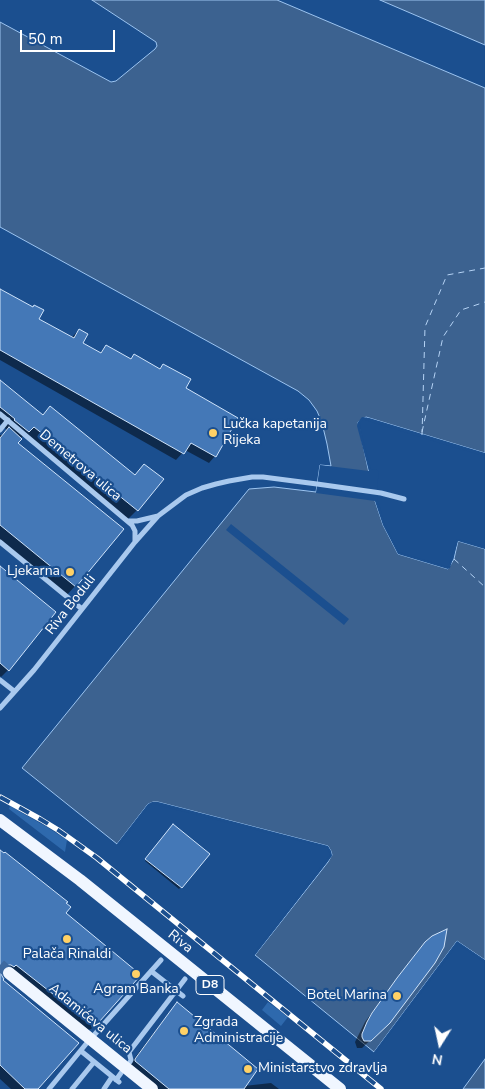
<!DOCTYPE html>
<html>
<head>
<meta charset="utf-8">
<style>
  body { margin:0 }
  #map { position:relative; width:485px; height:1089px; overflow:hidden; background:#1b4f8f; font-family:"Nunito Sans",sans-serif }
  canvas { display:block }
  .north { position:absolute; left:415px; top:1019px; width:50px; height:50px; -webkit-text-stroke:4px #1b4f8f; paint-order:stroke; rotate:190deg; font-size:14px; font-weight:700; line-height:20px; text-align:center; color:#fff }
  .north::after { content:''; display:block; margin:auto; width:18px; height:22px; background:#fff; clip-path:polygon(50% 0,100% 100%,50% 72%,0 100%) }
  .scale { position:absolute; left:20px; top:30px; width:95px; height:22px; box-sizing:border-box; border:2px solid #fff; border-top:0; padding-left:6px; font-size:15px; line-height:18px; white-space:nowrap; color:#fff; -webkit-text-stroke:4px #1b4f8f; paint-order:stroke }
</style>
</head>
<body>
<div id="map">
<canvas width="485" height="1089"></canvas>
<div class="north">N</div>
<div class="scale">50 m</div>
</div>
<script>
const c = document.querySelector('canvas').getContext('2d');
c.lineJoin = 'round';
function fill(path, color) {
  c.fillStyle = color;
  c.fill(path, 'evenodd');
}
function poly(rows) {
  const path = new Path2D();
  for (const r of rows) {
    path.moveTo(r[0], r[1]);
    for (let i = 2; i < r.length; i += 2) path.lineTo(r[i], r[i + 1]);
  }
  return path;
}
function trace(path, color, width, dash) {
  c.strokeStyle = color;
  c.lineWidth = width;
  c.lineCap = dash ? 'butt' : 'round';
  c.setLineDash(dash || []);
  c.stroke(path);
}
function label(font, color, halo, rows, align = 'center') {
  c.font = font + ' "Nunito Sans",sans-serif';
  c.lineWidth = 4.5;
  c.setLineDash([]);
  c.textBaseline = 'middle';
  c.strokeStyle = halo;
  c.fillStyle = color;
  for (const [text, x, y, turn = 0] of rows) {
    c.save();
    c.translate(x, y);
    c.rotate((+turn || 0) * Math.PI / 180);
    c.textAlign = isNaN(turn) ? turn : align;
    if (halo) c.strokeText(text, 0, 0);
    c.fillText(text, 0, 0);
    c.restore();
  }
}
const green = poly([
  [10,806,47,827,67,840,65,852,9,809],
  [268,1002,288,1017,281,1026,262,1010]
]);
const water = poly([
  [92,0,277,0,485,88,485,453,366,417,358,422,375,501,383,525,398,554,448,569,454,559,458,541,485,549,485,960,457,941,374,1052,255,955,328,862,332,855,331,851,328,846,158,802,153,802,148,804,117,844,22,768,249,489,274,487,316,492,320,465,331,466,327,444,322,423,317,411,309,400,298,391,0,227,0,22,111,82,116,81,155,49,157,46,156,42,92,0],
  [380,0,485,0,485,45,380,0],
  [485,1059,485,1089,463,1089,485,1059]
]);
const pier = poly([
  [362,417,369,418,485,453,485,456,456,448,365,420,363,420,360,423,361,431,371,469,377,470,379,472,377,485,378,501,385,524,399,552,448,567,457,539,485,546,485,549,458,541,450,568,448,569,398,554,383,525,375,501,316,493,320,465,369,471,357,426,358,422],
  [231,524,349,619,344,625,226,530],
  [152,802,158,802,328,846,331,851,332,856,255,955,253,954,326,860,330,855,327,848,153,804,150,806,119,845,117,844,148,804],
  [457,941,485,960,485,963,458,944,376,1053,374,1052]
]);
const shadow = poly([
  [0,290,38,319,71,338,79,330,82,344,99,354,106,346,130,360,134,356,159,369,163,365,215,456,209,463,185,450,176,460,0,360],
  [0,382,42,416,134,476,162,479,137,510,128,519,24,435,16,443,75,586,67,595,0,540,0,435,2,435,7,430,0,424],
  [0,568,8,670,1,677,0,676],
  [173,826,208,854,179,889,145,861],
  [0,852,64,913,98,1021,91,1029,84,1031,3,972,0,972],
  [418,951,389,1022,362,1048,357,1048,355,1042,365,1022],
  [0,974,36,1089,11,1089,0,1079],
  [177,1004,244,1086,271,1083,279,1089,150,1089,127,1068,169,1013]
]);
const ferry = poly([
  [422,432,443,337,461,310,485,302],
  [422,435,425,327,447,275,485,268],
  [454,559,485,587]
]);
const building = poly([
  [0,289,33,307,34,305,44,310,39,319,74,338,79,329,88,334,83,343,101,353,106,345,131,359,134,354,160,369,163,364,191,379,186,388,238,418,216,457,191,443,184,454,0,350,0,289],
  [0,380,43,415,50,406,135,475,144,464,164,479,138,511,34,427,29,432,14,420,15,419,0,407,0,380],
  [9,427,22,439,18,443,124,529,76,587,0,525,0,438,9,427],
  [0,566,56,612,9,671,0,663,0,566],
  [173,824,210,854,182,888,145,859,173,824],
  [0,850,4,853,5,852,68,902,66,903,71,907,66,913,141,975,99,1022,91,1024,16,965,14,967,11,965,7,965,3,968,1,972,2,976,4,979,3,980,79,1043,38,1089,25,1089,0,1065,0,850],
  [447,929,444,947,435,963,390,1023,371,1041,364,1041,362,1037,362,1034,367,1022,372,1013,397,978,425,942,432,936,447,929],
  [177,1002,258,1069,244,1089,169,1089,135,1061,135,1059,177,1002]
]);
const primaryTunnel = poly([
  [0,965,9,973]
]);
const street = poly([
  [0,414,132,525,135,531,135,541],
  [0,430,8,420],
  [128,521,137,521,158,516],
  [0,542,82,609],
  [0,680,14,691],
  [0,708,34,670,135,542,158,516,186,495,202,488,216,484,229,481,252,477,263,477,317,484,381,493,404,499],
  [151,971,183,996],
  [95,1034,161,960],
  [81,1051,119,1082],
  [130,1062,131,1060,129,1052,185,979],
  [116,1080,121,1073],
  [49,1089,86,1044],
  [72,1089,94,1062],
  [104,1089,112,1077]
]);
const primary = poly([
  [0,820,80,880,340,1089],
  [9,973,152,1089]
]);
const rail = poly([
  [0,797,40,819,58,830,97,858,381,1089]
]);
const markers = [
  [213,433,5,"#ffd166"],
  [70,572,5,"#ffd166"],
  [67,939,5,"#ffd166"],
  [136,974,5,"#ffd166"],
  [397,996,5,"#ffd166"],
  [184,1031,5,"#ffd166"],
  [248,1069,5,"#ffd166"]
];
const shields = [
  [210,985,28]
];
const shieldNames = [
  ["D8",210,985]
];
const poiNames = [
  ["Lučka kapetanija",223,425],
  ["Rijeka",223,441],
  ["Ljekarna",60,572,"right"],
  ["Palača Rinaldi",67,955,"center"],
  ["Agram Banka",136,990,"center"],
  ["Botel Marina",387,996,"right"],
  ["Zgrada",194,1023],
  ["Administracije",194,1039],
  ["Ministarstvo zdravlja",258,1069]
];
const streetNames = [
  ["Demetrova ulica",80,466,40],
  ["Riva Boduli",71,605,-52],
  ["Riva",180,942,39],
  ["Adamićeva ulica",90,1019,39]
];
fill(green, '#2e69ad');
fill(water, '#3c6290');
trace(water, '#9cc4f0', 1);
fill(pier, '#1b4f8f');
fill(shadow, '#0007');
trace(ferry, '#b5d3f5', 1, [6, 5]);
fill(building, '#4478b7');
trace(building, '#cfe3fa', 1);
trace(primaryTunnel, '#3d69a0', 12, [12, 6]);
trace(street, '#a9c9ee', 5);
trace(primary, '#f0f6ff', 12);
trace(rail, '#fff', 5.5);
trace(rail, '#1b4f8f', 4, [11]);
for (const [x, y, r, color] of markers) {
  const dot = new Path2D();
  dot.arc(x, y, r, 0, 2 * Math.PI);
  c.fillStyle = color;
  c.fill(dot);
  trace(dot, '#1b4f8f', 2);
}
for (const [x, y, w] of shields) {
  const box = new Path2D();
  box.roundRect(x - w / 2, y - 9.5, w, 19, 4);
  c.fillStyle = '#1b4f8f';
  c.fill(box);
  trace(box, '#fff', 1);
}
label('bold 12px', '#fff', null, shieldNames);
label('14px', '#fff', '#1b4f8f', poiNames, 'left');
label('14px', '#fff', '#1b4f8f', streetNames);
</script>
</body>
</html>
